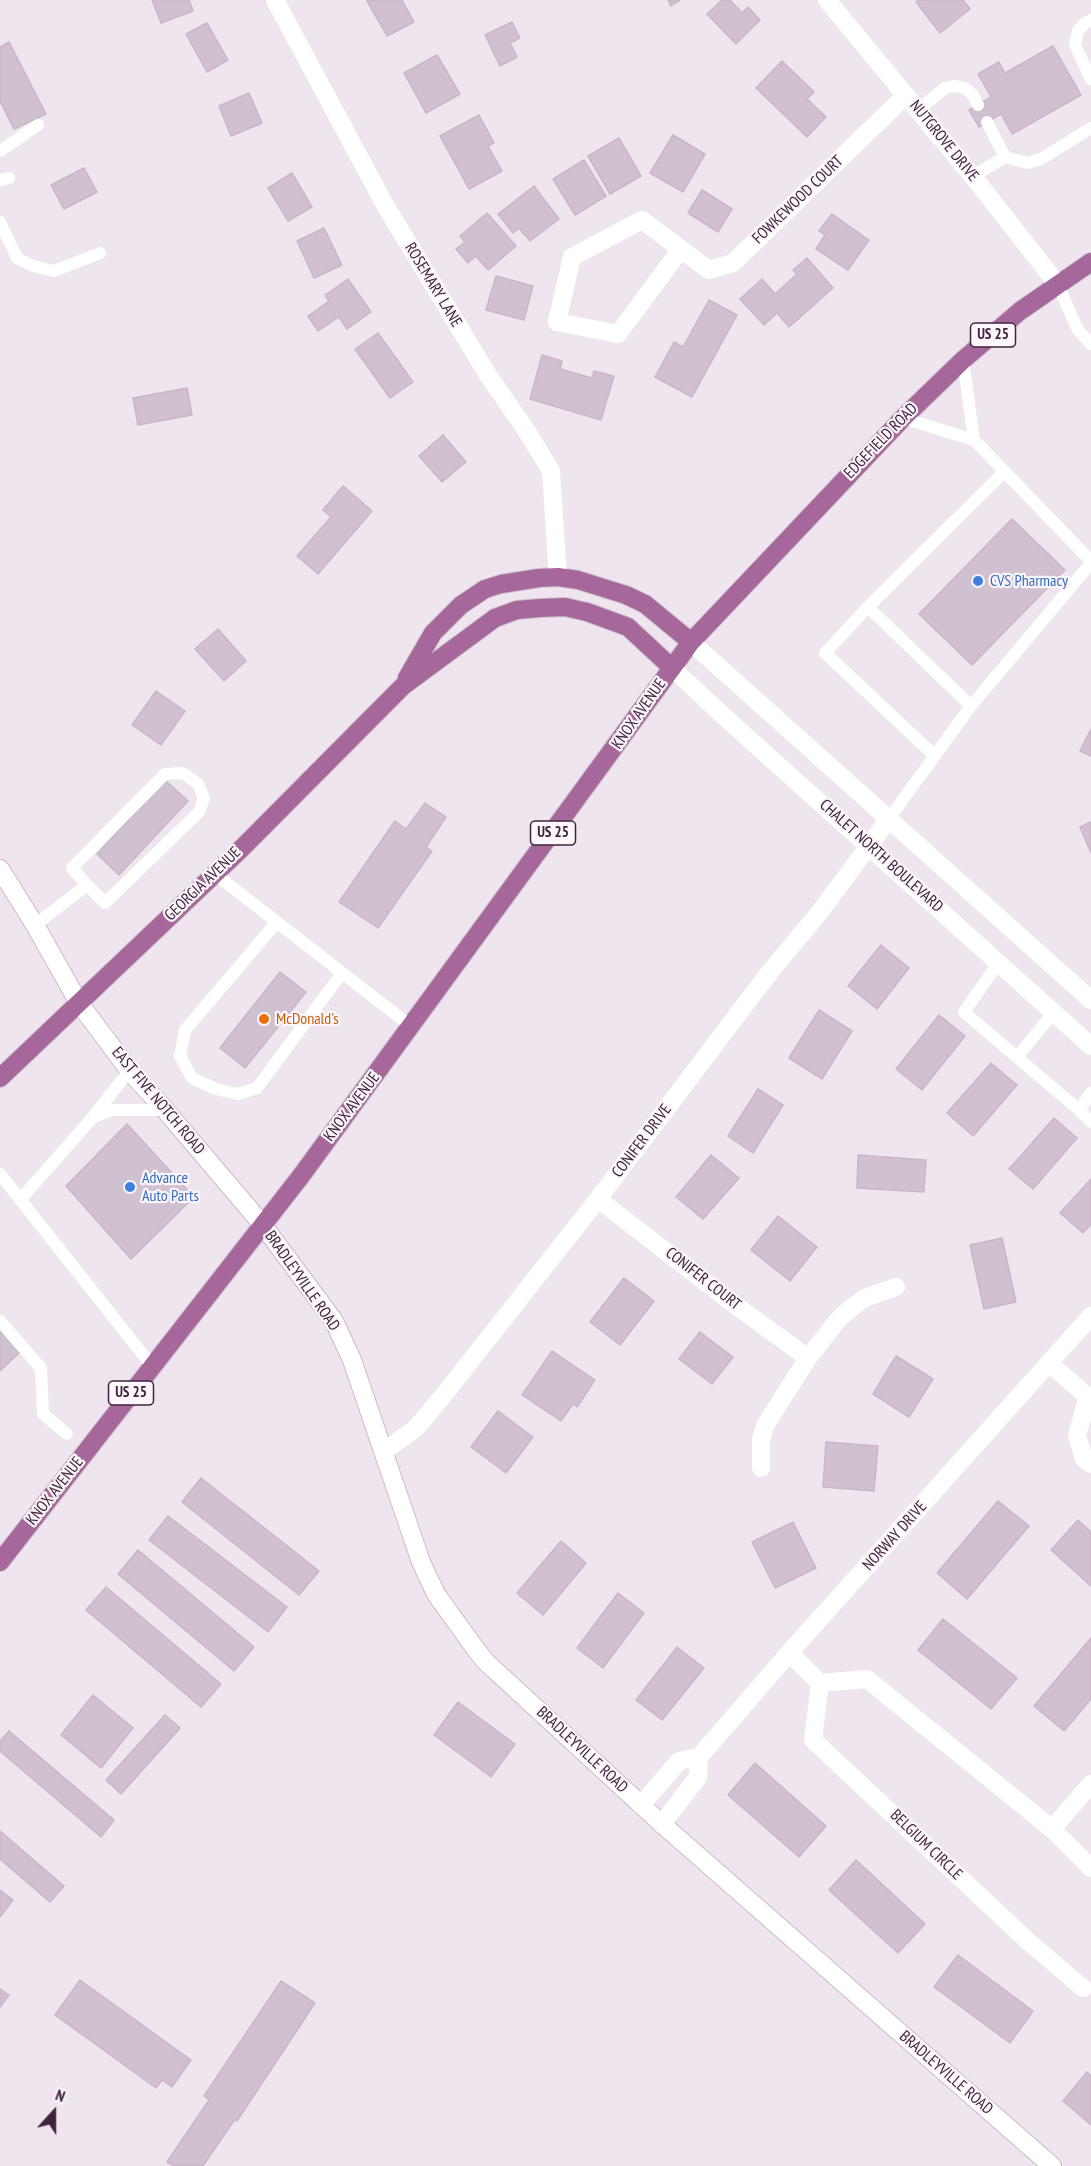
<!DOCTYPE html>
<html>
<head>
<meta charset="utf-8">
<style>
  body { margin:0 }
  #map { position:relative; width:1091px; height:2166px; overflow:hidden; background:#efe5ef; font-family:"PT Sans Narrow",sans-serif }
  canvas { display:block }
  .north { position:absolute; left:24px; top:2082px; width:60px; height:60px; -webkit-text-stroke:4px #fbf6fb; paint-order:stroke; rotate:21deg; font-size:16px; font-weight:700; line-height:24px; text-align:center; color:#42233d }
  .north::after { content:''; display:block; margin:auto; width:21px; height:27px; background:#42233d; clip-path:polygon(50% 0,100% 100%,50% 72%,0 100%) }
</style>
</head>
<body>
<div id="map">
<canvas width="1091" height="2166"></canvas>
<div class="north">N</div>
</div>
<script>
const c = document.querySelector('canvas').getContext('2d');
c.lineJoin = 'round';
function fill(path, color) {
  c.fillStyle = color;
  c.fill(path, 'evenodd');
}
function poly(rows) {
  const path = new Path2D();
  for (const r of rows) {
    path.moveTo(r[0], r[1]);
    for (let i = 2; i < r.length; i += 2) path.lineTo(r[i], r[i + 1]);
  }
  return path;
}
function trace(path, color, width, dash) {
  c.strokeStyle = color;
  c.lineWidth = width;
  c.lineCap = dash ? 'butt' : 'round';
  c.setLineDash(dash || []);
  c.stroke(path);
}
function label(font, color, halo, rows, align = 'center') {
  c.font = font + ' "PT Sans Narrow",sans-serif';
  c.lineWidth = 4.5;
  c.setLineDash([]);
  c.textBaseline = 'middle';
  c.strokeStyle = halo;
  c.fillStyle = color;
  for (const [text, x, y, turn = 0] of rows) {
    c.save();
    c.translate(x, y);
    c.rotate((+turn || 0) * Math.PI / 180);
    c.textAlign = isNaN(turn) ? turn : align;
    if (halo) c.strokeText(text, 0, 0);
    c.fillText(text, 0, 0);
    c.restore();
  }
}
const building = poly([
  [152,0,189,0,193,11,161,23,152,0],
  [369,0,402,0,414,22,387,36,367,1,369,0],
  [668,0,680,0,671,6,668,0],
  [722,0,730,0,742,13,748,7,760,20,736,44,707,14,722,0],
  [919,0,963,0,970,9,940,33,916,2,919,0],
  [512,22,520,38,510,43,517,57,500,66,485,35,512,22],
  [207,23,228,60,207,72,186,34,207,23],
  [9,42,46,114,14,129,0,101,0,47,9,42],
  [1053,46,1081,95,1012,134,1001,114,979,127,969,110,991,97,978,74,999,62,1005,73,1053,46],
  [437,55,460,94,426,113,404,73,437,55],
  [782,61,814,92,807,99,826,117,807,137,756,88,782,61],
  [249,93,262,123,231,136,219,106,249,93],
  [479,115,494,143,488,146,502,171,469,189,440,136,479,115],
  [673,135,705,154,683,192,650,173,673,135],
  [619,138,641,176,610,194,588,156,619,138],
  [584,160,606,196,575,215,553,179,584,160],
  [84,168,97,192,64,209,51,185,84,168],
  [292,173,312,207,288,221,268,188,292,173],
  [534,186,559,219,530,241,519,228,513,233,498,214,534,186],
  [702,190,732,209,718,232,688,213,702,190],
  [487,213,516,246,488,270,476,256,468,263,456,249,465,242,460,236,487,213],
  [832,214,869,240,848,270,816,249,825,235,819,231,832,214],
  [324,228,342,265,314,278,297,241,324,228],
  [807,258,833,288,789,327,777,313,764,325,740,299,762,279,775,294,797,274,793,270,807,258],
  [496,276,533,286,524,320,486,310,496,276],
  [348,279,371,312,347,329,339,317,318,331,308,316,329,301,325,295,348,279],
  [709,300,737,315,692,397,655,377,674,342,683,347,709,300],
  [378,333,413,382,390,398,355,349,378,333],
  [542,355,562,361,560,369,592,378,594,371,614,376,601,420,530,399,542,355],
  [187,388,192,415,138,425,133,398,187,388],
  [443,435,466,462,442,482,419,456,443,435],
  [343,486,372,511,318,574,297,556,331,517,323,510,343,486],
  [1012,519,1065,570,972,665,919,614,1012,519],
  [218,629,246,661,224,681,195,649,218,629],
  [156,691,185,711,161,745,132,725,156,691],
  [1091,729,1091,756,1080,751,1091,729],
  [165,780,188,801,119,875,97,854,165,780],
  [425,803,446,817,426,847,432,851,378,928,339,902,395,821,406,829,425,803],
  [1091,822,1091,853,1080,827,1091,822],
  [881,945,909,968,877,1009,848,986,881,945],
  [280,972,306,992,245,1068,220,1048,280,972],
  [819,1010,852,1031,822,1079,789,1058,819,1010],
  [939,1015,965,1036,922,1090,896,1069,939,1015],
  [991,1063,1017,1085,973,1136,947,1113,991,1063],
  [758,1089,783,1105,753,1153,728,1136,758,1089],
  [1054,1118,1077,1138,1033,1189,1009,1169,1054,1118],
  [127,1124,194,1197,131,1259,66,1186,127,1124],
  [711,1155,739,1178,703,1219,676,1197,711,1155],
  [858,1155,926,1160,924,1192,857,1188,858,1155],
  [1091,1179,1091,1224,1083,1233,1060,1213,1091,1179],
  [778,1216,817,1247,790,1281,751,1250,778,1216],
  [1002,1238,1016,1302,984,1309,970,1245,1002,1238],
  [624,1278,654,1301,620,1345,590,1322,624,1278],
  [0,1330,20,1352,0,1371,0,1330],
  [700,1332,733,1357,712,1384,679,1359,700,1332],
  [552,1351,595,1380,577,1407,573,1404,561,1421,522,1395,552,1351],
  [896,1356,933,1379,909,1417,873,1394,896,1356],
  [498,1411,533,1437,506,1473,471,1447,498,1411],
  [826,1442,878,1446,874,1491,823,1487,826,1442],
  [201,1478,319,1571,299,1595,182,1502,201,1478],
  [998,1501,1029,1526,967,1599,937,1573,998,1501],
  [168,1516,287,1607,268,1632,149,1540,168,1516],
  [1078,1520,1091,1532,1091,1586,1051,1550,1078,1520],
  [793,1522,816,1568,775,1588,752,1542,793,1522],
  [561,1541,586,1563,543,1615,517,1593,561,1541],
  [138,1550,254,1647,234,1671,118,1574,138,1550],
  [106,1587,221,1684,201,1707,86,1610,106,1587],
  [618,1593,644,1613,603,1668,577,1648,618,1593],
  [943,1619,1017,1678,991,1709,918,1650,943,1619],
  [1091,1638,1091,1699,1064,1731,1034,1706,1091,1638],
  [677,1647,704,1668,662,1720,636,1700,677,1647],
  [93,1695,133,1728,101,1768,61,1735,93,1695],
  [458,1702,515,1744,491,1777,434,1735,458,1702],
  [165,1715,180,1728,121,1794,106,1780,165,1715],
  [9,1731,114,1820,101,1837,0,1751,0,1741,9,1731],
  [755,1763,826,1826,799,1857,728,1795,755,1763],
  [0,1831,64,1886,50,1902,0,1859,0,1831],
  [856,1860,925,1924,898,1953,829,1890,856,1860],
  [0,1890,13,1900,0,1917,0,1890],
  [958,1955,1033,2011,1010,2043,934,1987,958,1955],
  [80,1980,191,2060,172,2087,162,2080,156,2088,55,2015,80,1980],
  [281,1981,315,2003,237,2121,235,2119,203,2166,174,2166,167,2162,209,2100,204,2096,281,1981],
  [0,1989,9,1995,0,2007,0,1989],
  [1087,2072,1091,2076,1091,2125,1063,2101,1087,2072]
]);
const lane = poly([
  [1091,20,1084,24,1078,31,1075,45,1091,79],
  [918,110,945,88,954,86,965,88,973,95,978,105],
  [987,122,1005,157],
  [0,151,38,125],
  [973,176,1005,157,1028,163,1041,159,1091,128],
  [0,180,9,178],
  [0,222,17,258,33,266,54,271,100,253],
  [1058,285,1078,330,1091,344],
  [903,418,974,440,963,360],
  [974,440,1091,561],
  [868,607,825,653,935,756],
  [971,706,868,607,1004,472],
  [888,820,971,706,1091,563],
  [215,874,412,1027],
  [277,922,185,1030,180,1056,192,1078,216,1089,238,1094,257,1088,342,973],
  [35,925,87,885,105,903,199,812,204,798,198,784,183,773,165,774,72,868,87,885],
  [999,962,964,1012,1079,1110,1091,1093],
  [1017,1057,1054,1012],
  [1079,1110,1091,1122],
  [94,1117,111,1110,165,1110],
  [0,1174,152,1366],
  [20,1200,93,1117,129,1071],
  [0,1321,41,1368,43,1414,67,1434]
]);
const street = poly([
  [275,0,385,205,488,375,526,430,551,471,558,577],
  [827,0,979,184,1058,285],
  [681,249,618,334,557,322,572,257,642,220,709,270,733,263,906,95],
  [691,642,1091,1000],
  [671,667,729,721,1091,1046],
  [598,1199,735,1305,808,1358],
  [1049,1363,1088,1397,1077,1435,1084,1459,1091,1464],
  [384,1451,415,1429,443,1396,598,1199,769,973,819,913,888,820],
  [761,1468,761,1439,766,1424,808,1358,838,1320,851,1308,865,1298,896,1287],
  [789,1653,820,1683,867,1679,1052,1829,1091,1868],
  [820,1683,813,1740,1030,1943,1083,1988],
  [641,1805,679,1761,699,1757],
  [662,1824,698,1777,699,1757,789,1653,1091,1316],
  [1052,1829,1091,1784]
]);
const secondary = poly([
  [0,869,35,925,79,1003,132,1074,160,1104,262,1224,334,1321,352,1360,421,1562,436,1594,477,1651,486,1662,662,1824,1052,2166]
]);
const primary = poly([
  [407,678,433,633,461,605,485,589,501,584,539,578,558,577,578,580,626,595,645,604,691,642],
  [0,1078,242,848,403,686,495,618,517,610,540,608,565,607,587,612,628,627,671,667],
  [0,1562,301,1176,691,642,903,418,963,360,1020,311,1091,262]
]);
const markers = [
  [978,581,6,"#3f7fe0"],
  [264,1019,6,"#e8710a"],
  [130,1187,6,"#3f7fe0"]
];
const shields = [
  [993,335,45],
  [553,833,45],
  [131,1393,45]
];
const shieldNames = [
  ["US 25",993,335],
  ["US 25",553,833],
  ["US 25",131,1393]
];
const streetNames = [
  ["NUTGROVE DRIVE",944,141,51],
  ["FOWKEWOOD COURT",798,200,-44],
  ["ROSEMARY LANE",433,285,59],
  ["EDGEFIELD ROAD",881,441,-46],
  ["KNOX AVENUE",639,714,-55],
  ["CHALET NORTH BOULEVARD",881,856,42],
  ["GEORGIA AVENUE",203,884,-44],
  ["EAST FIVE NOTCH ROAD",158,1101,50],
  ["KNOX AVENUE",352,1107,-53],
  ["CONIFER DRIVE",642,1141,-53],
  ["CONIFER COURT",703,1279,38],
  ["BRADLEYVILLE ROAD",302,1281,55],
  ["KNOX AVENUE",55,1491,-52],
  ["NORWAY DRIVE",895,1536,-48],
  ["BRADLEYVILLE ROAD",582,1750,43],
  ["BELGIUM CIRCLE",926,1845,44],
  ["BRADLEYVILLE ROAD",946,2073,41]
];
const shopNames = [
  ["CVS Pharmacy",990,581],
  ["Advance",142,1178],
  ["Auto Parts",142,1196]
];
const foodNames = [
  ["McDonald's",276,1019]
];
fill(building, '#d0c1d0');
trace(building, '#c9b7c8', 1.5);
trace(secondary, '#cfb8cd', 20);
trace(primary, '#cac1c9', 20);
trace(lane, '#fff', 12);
trace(street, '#fff', 18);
trace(secondary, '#fff', 18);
trace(primary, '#a6689a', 18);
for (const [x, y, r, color] of markers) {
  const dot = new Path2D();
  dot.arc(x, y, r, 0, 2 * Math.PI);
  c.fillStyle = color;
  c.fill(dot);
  trace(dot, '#fbf6fb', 2);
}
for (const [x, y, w] of shields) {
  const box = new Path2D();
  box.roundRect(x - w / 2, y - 12, w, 24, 4.5);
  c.fillStyle = '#fbf6fb';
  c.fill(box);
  trace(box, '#42233d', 1.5);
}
label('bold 15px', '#42233d', null, shieldNames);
label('16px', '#42233d', '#fbf6fb', streetNames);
label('16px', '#366cbe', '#fbf6fb', shopNames, 'left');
label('16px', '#c56008', '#fbf6fb', foodNames, 'left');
</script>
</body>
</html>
